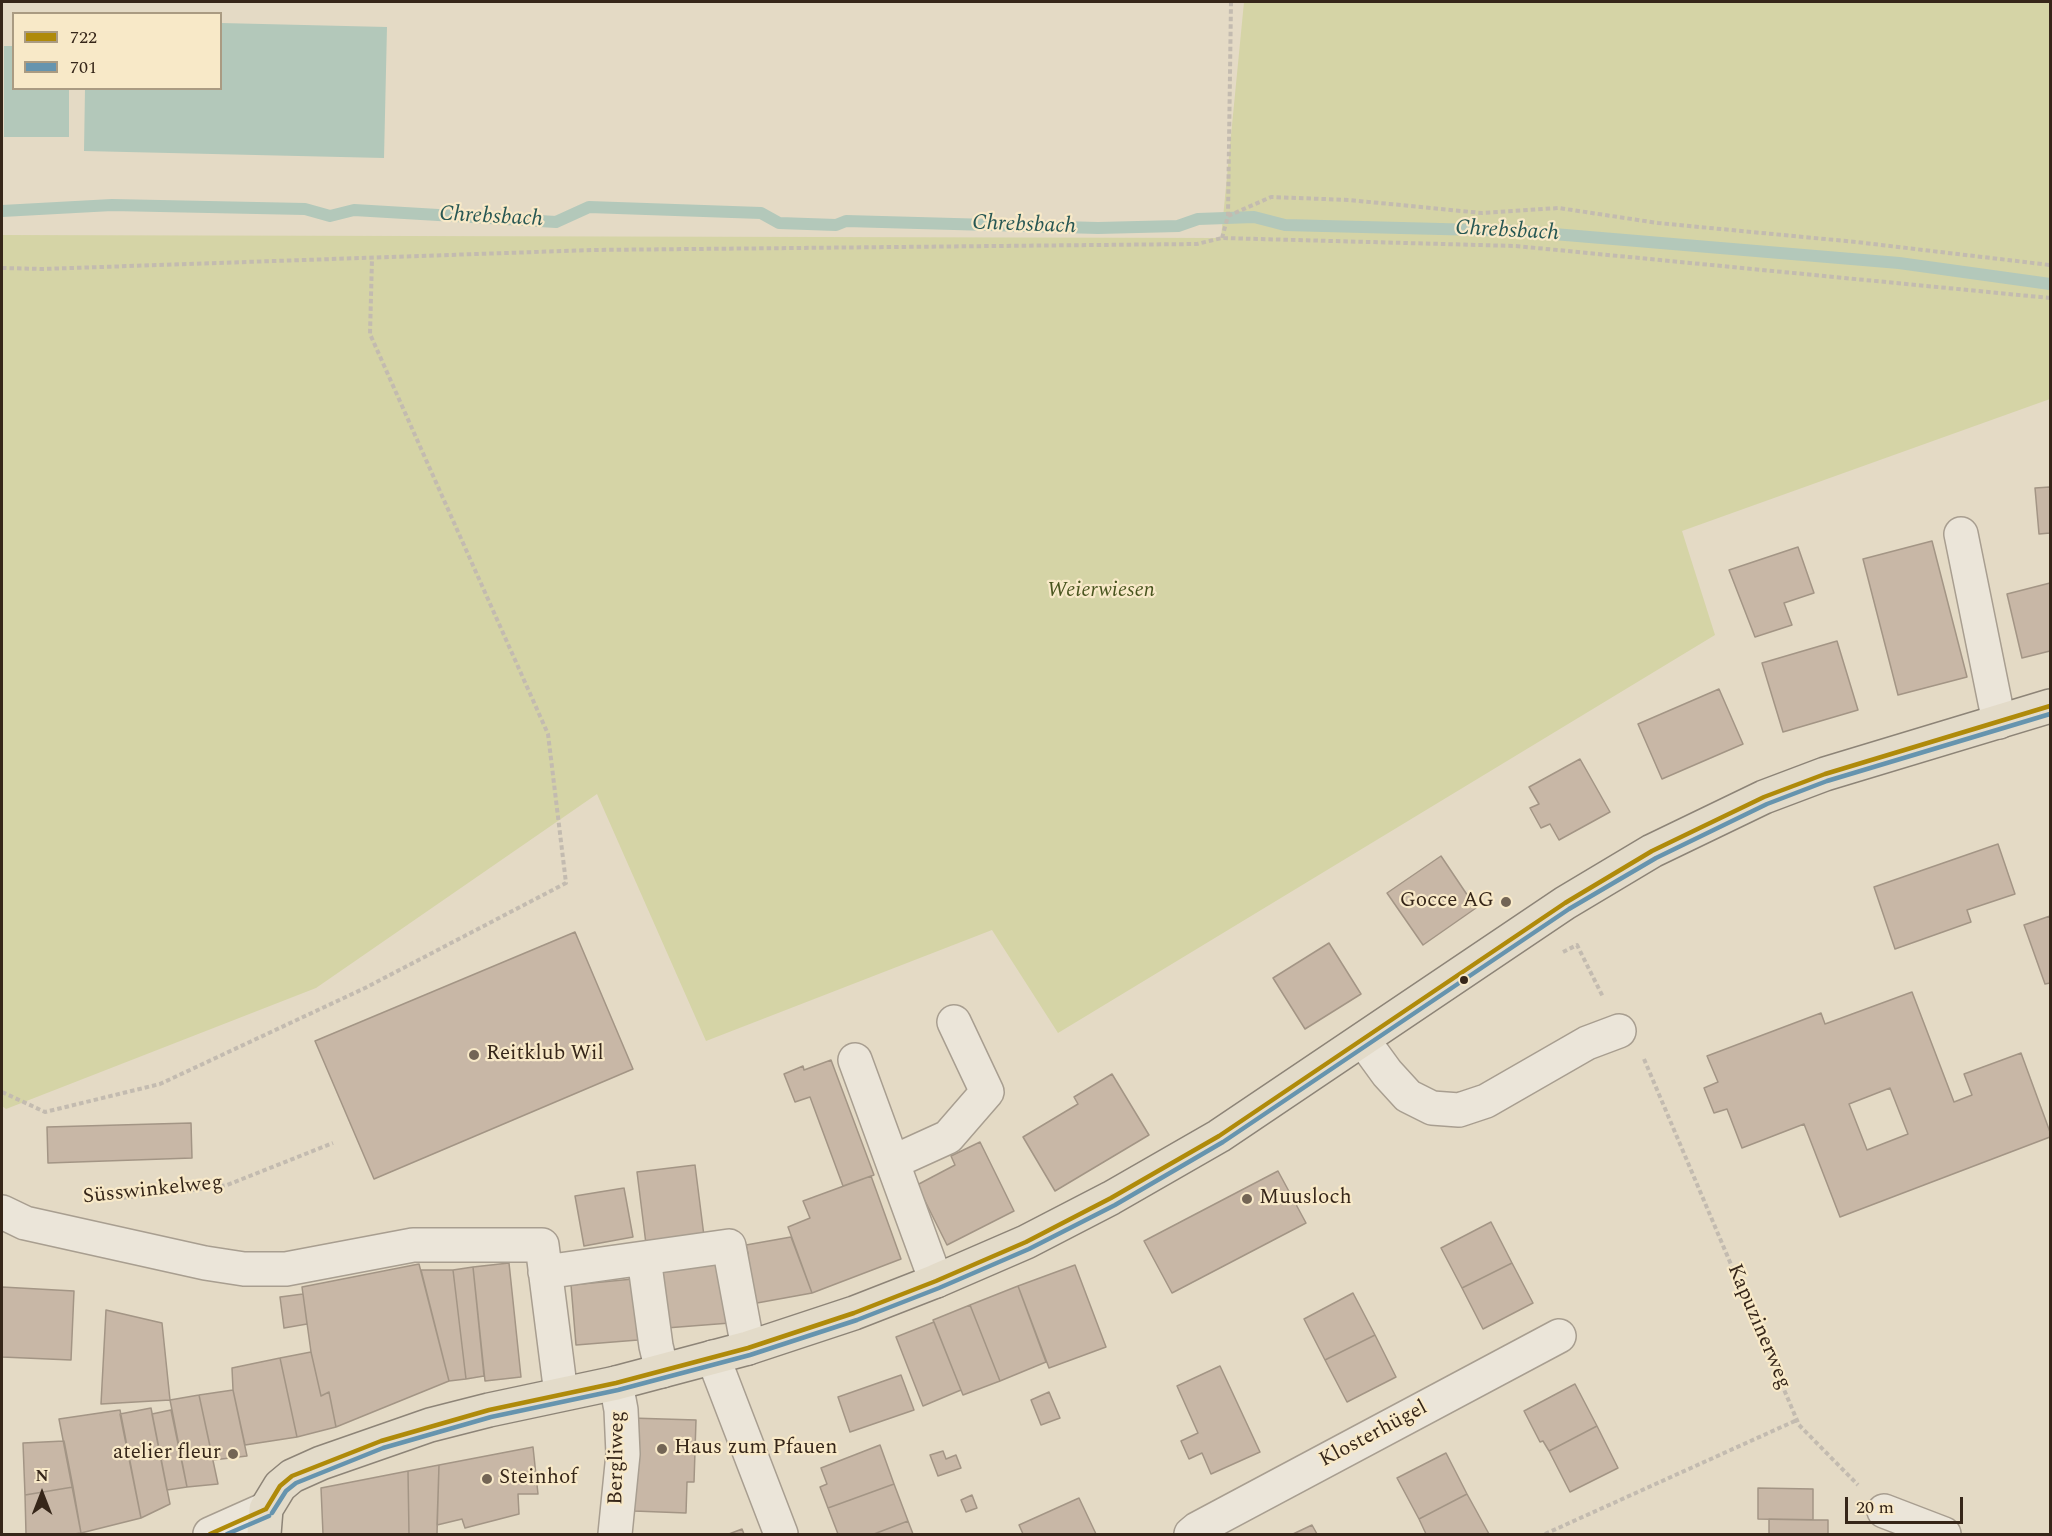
<!DOCTYPE html>
<html>
<head>
<meta charset="utf-8">
<style>
  body { margin:0 }
  #map { position:relative; width:2052px; height:1536px; overflow:hidden; background:#e4dac5; font-family:Spectral,serif }
  canvas { display:block }
  .frame { position:absolute; inset:0; border:3px solid #362619; pointer-events:none }
  .legend { position:absolute; left:12px; top:12px; width:210px; height:78px; box-sizing:border-box; background:#f8e9c8; border:2px solid #aa9b82; margin:0; padding:8px 10px; list-style:none; font-size:18px; color:#362619 }
  .legend li { display:flex; align-items:center; gap:12px; height:30px }
  .legend b { width:30px; border:2px solid #aa9b82 }
  .north { position:absolute; left:12px; top:1464px; width:60px; height:60px; -webkit-text-stroke:4px #f8e9c8; paint-order:stroke; rotate:0deg; font-size:16px; font-weight:700; line-height:24px; text-align:center; color:#362619 }
  .north::after { content:''; display:block; margin:auto; width:21px; height:27px; background:#362619; clip-path:polygon(50% 0,100% 100%,50% 72%,0 100%) }
  .scale { position:absolute; left:1845px; top:1497px; width:118px; height:27px; box-sizing:border-box; border:3px solid #362619; border-top:0; padding-left:8px; font-size:18px; line-height:21px; white-space:nowrap; color:#362619; -webkit-text-stroke:4px #f8e9c8; paint-order:stroke }
</style>
</head>
<body>
<div id="map">
<canvas width="2052" height="1536"></canvas>
<div class="frame"></div>
<ul class="legend">
<li><b style="height:8px;background:#af8a0a"></b>722</li>
<li><b style="height:8px;background:#6694ae"></b>701</li>
</ul>
<div class="north">N</div>
<div class="scale">20 m</div>
</div>
<script>
const c = document.querySelector('canvas').getContext('2d');
c.lineJoin = 'round';
function fill(path, color) {
  c.fillStyle = color;
  c.fill(path, 'evenodd');
}
function poly(rows) {
  const path = new Path2D();
  for (const r of rows) {
    path.moveTo(r[0], r[1]);
    for (let i = 2; i < r.length; i += 2) path.lineTo(r[i], r[i + 1]);
  }
  return path;
}
function trace(path, color, width, dash) {
  c.strokeStyle = color;
  c.lineWidth = width;
  c.lineCap = dash ? 'butt' : 'round';
  c.setLineDash(dash || []);
  c.stroke(path);
}
function label(font, color, halo, rows, align = 'center') {
  c.font = font + ' Spectral,serif';
  c.lineWidth = 4.5;
  c.setLineDash([]);
  c.textBaseline = 'middle';
  c.strokeStyle = halo;
  c.fillStyle = color;
  for (const [text, x, y, turn = 0] of rows) {
    c.save();
    c.translate(x, y);
    c.rotate((+turn || 0) * Math.PI / 180);
    c.textAlign = isNaN(turn) ? turn : align;
    if (halo) c.strokeText(text, 0, 0);
    c.fillText(text, 0, 0);
    c.restore();
  }
}
const green = poly([
  [1244,2,2050,2,2050,399,1682,531,1715,635,1058,1033,992,930,706,1041,597,794,316,988,6,1109,2,1106,2,235,1221,238]
]);
const water = poly([
  [221,23,387,27,384,158,84,151,85,89,220,88],
  [4,46,13,46,14,88,69,89,69,137,4,137]
]);
const stream = poly([
  [2,211,112,205,305,209,330,216,354,210,556,222,589,207,761,213,779,223,836,225,846,221,1098,228,1178,226,1198,219,1254,217,1285,225,1518,231,1899,263,2050,284]
]);
const building = poly([
  [2050,487,2050,533,2039,534,2035,488,2050,487],
  [1932,541,1967,677,1898,695,1863,559,1932,541],
  [1798,547,1814,593,1784,603,1792,625,1755,637,1729,570,1798,547],
  [2050,583,2050,651,2022,658,2007,594,2050,583],
  [1837,641,1858,710,1783,732,1762,663,1837,641],
  [1719,689,1743,744,1662,779,1638,724,1719,689],
  [1580,759,1610,812,1559,840,1550,824,1541,828,1530,808,1539,804,1529,787,1580,759],
  [1998,844,2015,894,1967,910,1971,922,1895,949,1874,887,1998,844],
  [1441,856,1476,908,1423,945,1387,893,1441,856],
  [2050,916,2050,983,2045,984,2024,925,2050,916],
  [575,932,633,1069,374,1179,315,1041,575,932],
  [1329,943,1361,994,1305,1029,1273,978,1329,943],
  [1912,992,1954,1102,1972,1095,1964,1074,2021,1053,2050,1132,2050,1137,1840,1217,1804,1124,1742,1148,1727,1109,1714,1113,1704,1088,1718,1082,1707,1056,1821,1013,1825,1024,1912,992],
  [1890,1088,1908,1134,1867,1150,1849,1104,1890,1088],
  [831,1060,874,1175,843,1186,810,1097,795,1102,784,1074,803,1066,804,1070,831,1060],
  [1112,1074,1149,1135,1055,1191,1023,1137,1078,1104,1074,1097,1112,1074],
  [191,1123,192,1158,48,1163,47,1127,191,1123],
  [980,1142,1014,1211,947,1245,917,1185,955,1165,951,1156,980,1142],
  [695,1165,704,1236,646,1244,637,1172,695,1165],
  [1278,1171,1306,1223,1172,1293,1144,1241,1278,1171],
  [871,1176,901,1259,812,1293,788,1227,810,1218,803,1201,871,1176],
  [624,1188,633,1237,584,1246,575,1196,624,1188],
  [1491,1222,1512,1263,1462,1288,1441,1248,1491,1222],
  [791,1237,812,1293,746,1305,737,1257,748,1254,746,1245,791,1237],
  [725,1260,730,1323,666,1328,662,1264,725,1260],
  [509,1263,521,1377,485,1381,473,1267,509,1263],
  [1512,1263,1533,1303,1483,1329,1462,1288,1512,1263],
  [419,1264,449,1381,336,1427,329,1392,321,1396,311,1352,302,1287,419,1264],
  [1075,1265,1106,1347,1049,1368,1018,1286,1075,1265],
  [473,1267,484,1376,466,1379,453,1270,473,1267],
  [421,1270,453,1270,466,1379,449,1381,421,1270],
  [633,1279,638,1340,576,1345,571,1285,633,1279],
  [1018,1286,1046,1362,1000,1381,970,1305,1018,1286],
  [2,1287,74,1291,71,1360,2,1357,2,1287],
  [1353,1293,1375,1335,1325,1360,1304,1319,1353,1293],
  [303,1294,307,1324,284,1328,280,1297,303,1294],
  [970,1305,1000,1381,963,1395,933,1320,970,1305],
  [106,1310,162,1323,170,1400,101,1404,106,1310],
  [934,1322,961,1390,923,1406,896,1337,934,1322],
  [1375,1335,1396,1377,1347,1402,1325,1360,1375,1335],
  [311,1352,321,1396,329,1392,336,1427,297,1437,280,1358,311,1352],
  [280,1358,297,1437,245,1445,233,1390,232,1368,280,1358],
  [1220,1366,1260,1452,1211,1474,1202,1453,1189,1459,1181,1441,1198,1433,1177,1386,1220,1366],
  [901,1375,914,1410,850,1432,838,1397,901,1375],
  [1575,1384,1597,1426,1549,1451,1543,1441,1540,1442,1524,1411,1575,1384],
  [233,1390,247,1456,213,1460,199,1395,233,1390],
  [1049,1392,1060,1418,1041,1425,1031,1400,1049,1392],
  [199,1395,218,1484,187,1487,170,1400,199,1395],
  [151,1408,170,1504,141,1518,120,1414,151,1408],
  [120,1410,141,1518,81,1533,59,1419,120,1410],
  [171,1410,187,1487,167,1490,152,1414,171,1410],
  [631,1418,696,1420,694,1482,687,1482,686,1513,634,1511,635,1478,631,1418],
  [1597,1426,1618,1468,1570,1492,1549,1451,1597,1426],
  [64,1441,73,1487,25,1495,23,1443,64,1441],
  [880,1445,894,1484,828,1508,820,1487,827,1484,821,1468,880,1445],
  [533,1447,538,1494,518,1494,519,1514,465,1528,462,1519,437,1525,439,1465,533,1447],
  [943,1451,946,1459,956,1455,961,1468,938,1476,930,1455,943,1451],
  [1446,1453,1467,1494,1419,1519,1397,1478,1446,1453],
  [439,1465,437,1534,409,1534,408,1471,439,1465],
  [408,1471,409,1534,323,1534,321,1488,408,1471],
  [894,1484,908,1521,874,1534,838,1534,828,1508,894,1484],
  [73,1487,81,1533,74,1534,26,1534,25,1495,73,1487],
  [1758,1488,1813,1489,1813,1520,1758,1519,1758,1488],
  [1467,1494,1489,1534,1426,1534,1419,1519,1467,1494],
  [972,1495,977,1508,966,1512,961,1500,972,1495],
  [1079,1498,1096,1534,1023,1534,1019,1525,1079,1498],
  [1769,1519,1828,1520,1828,1534,1769,1534,1769,1519],
  [908,1521,913,1534,874,1534,908,1521],
  [1312,1525,1317,1534,1293,1534,1312,1525],
  [742,1529,744,1534,729,1534,742,1529]
]);
const path = poly([
  [1228,216,1271,197,1349,200,1482,213,1559,208,1658,223,1856,242,2050,265],
  [1222,238,1228,216,1231,2],
  [2,268,43,269,593,250,1197,244,1222,238,1516,246,2050,298],
  [1563,952,1577,945,1603,997],
  [1644,1059,1799,1425,1858,1485],
  [2,1092,45,1112,160,1084,365,988,566,883,548,734,370,334,372,259],
  [101,1200,173,1193,227,1185,333,1143],
  [1545,1534,1797,1420]
]);
const minor = poly([
  [1961,534,1999,722],
  [1363,1040,1387,1073,1408,1096,1432,1108,1459,1110,1486,1101,1587,1043,1619,1031],
  [855,1060,936,1281],
  [893,1162,948,1137,987,1092,954,1022],
  [2,1212,25,1223,205,1263,244,1269,286,1269,413,1245,542,1245,561,1394],
  [644,1258,656,1346,662,1371],
  [545,1272,729,1246,748,1348],
  [713,1357,781,1534],
  [1884,1511,1944,1534],
  [210,1534,266,1509],
  [615,1534,623,1454,621,1410,616,1383],
  [1191,1534,1197,1529,1559,1336]
]);
const major = poly([
  [264,1534,266,1509,280,1486,292,1476,321,1463,430,1425,489,1410,616,1383,748,1348,854,1313,936,1281,1026,1242,1111,1198,1219,1136,1565,903,1652,851,1764,797,1825,774,2050,706]
]);
const bus1 = poly([
  [266,1509,280,1486,292,1476,381,1441,489,1410,616,1383,748,1348,854,1313,936,1281,1026,1242,1111,1198,1219,1136,1565,903,1652,851,1764,797,1825,774,2050,706],
  [210,1534,266,1509]
]);
const bus2 = poly([
  [272,1513,286,1491,296,1483,383,1448,491,1417,618,1390,750,1355,857,1320,939,1288,1029,1249,1115,1205,1223,1142,1569,909,1656,858,1767,804,1827,781,2050,714],
  [227,1534,269,1516]
]);
const markers = [
  [1506,902,6,"#736555"],
  [1464,980,5,"#362619"],
  [474,1055,6,"#736555"],
  [1247,1199,6,"#736555"],
  [662,1449,6,"#736555"],
  [233,1454,6,"#736555"],
  [487,1479,6,"#736555"]
];
const parkNames = [
  ["Weierwiesen",1101,592]
];
const poiNames = [
  ["Gocce AG",1494,902,"right"],
  ["Reitklub Wil",486,1055],
  ["Muusloch",1259,1199],
  ["Haus zum Pfauen",674,1449],
  ["atelier fleur",221,1454,"right"],
  ["Steinhof",499,1479]
];
const streetNames = [
  ["Süsswinkelweg",153,1191,-6],
  ["Kapuzinerweg",1758,1327,67],
  ["Klosterhügel",1374,1435,-28],
  ["Bergliweg",618,1458,-89]
];
const waterNames = [
  ["Chrebsbach",491,218,3],
  ["Chrebsbach",1024,226,2],
  ["Chrebsbach",1507,232,3]
];
fill(green, '#d5d4a6');
fill(water, '#b3c8ba');
trace(stream, '#b3c8ba', 12);
fill(building, '#c8b7a6');
trace(building, '#a39585', 1.5);
trace(minor, '#a89e90', 36);
trace(major, '#8d8477', 36);
trace(path, '#c3bbb0', 4, [4.5, 3]);
trace(minor, '#ebe5d9', 33);
trace(major, '#e3dbc9', 33);
trace(bus1, '#af8a0a', 4.5);
trace(bus2, '#6694ae', 4.5);
for (const [x, y, r, color] of markers) {
  const dot = new Path2D();
  dot.arc(x, y, r, 0, 2 * Math.PI);
  c.fillStyle = color;
  c.fill(dot);
  trace(dot, '#f8e9c8', 2);
}
label('italic 21px', '#48541e', '#f8e9c8', parkNames);
label('21px', '#362619', '#f8e9c8', poiNames, 'left');
label('21px', '#362619', '#f8e9c8', streetNames);
label('italic 22px', '#275753', '#f8e9c8', waterNames);
</script>
</body>
</html>
